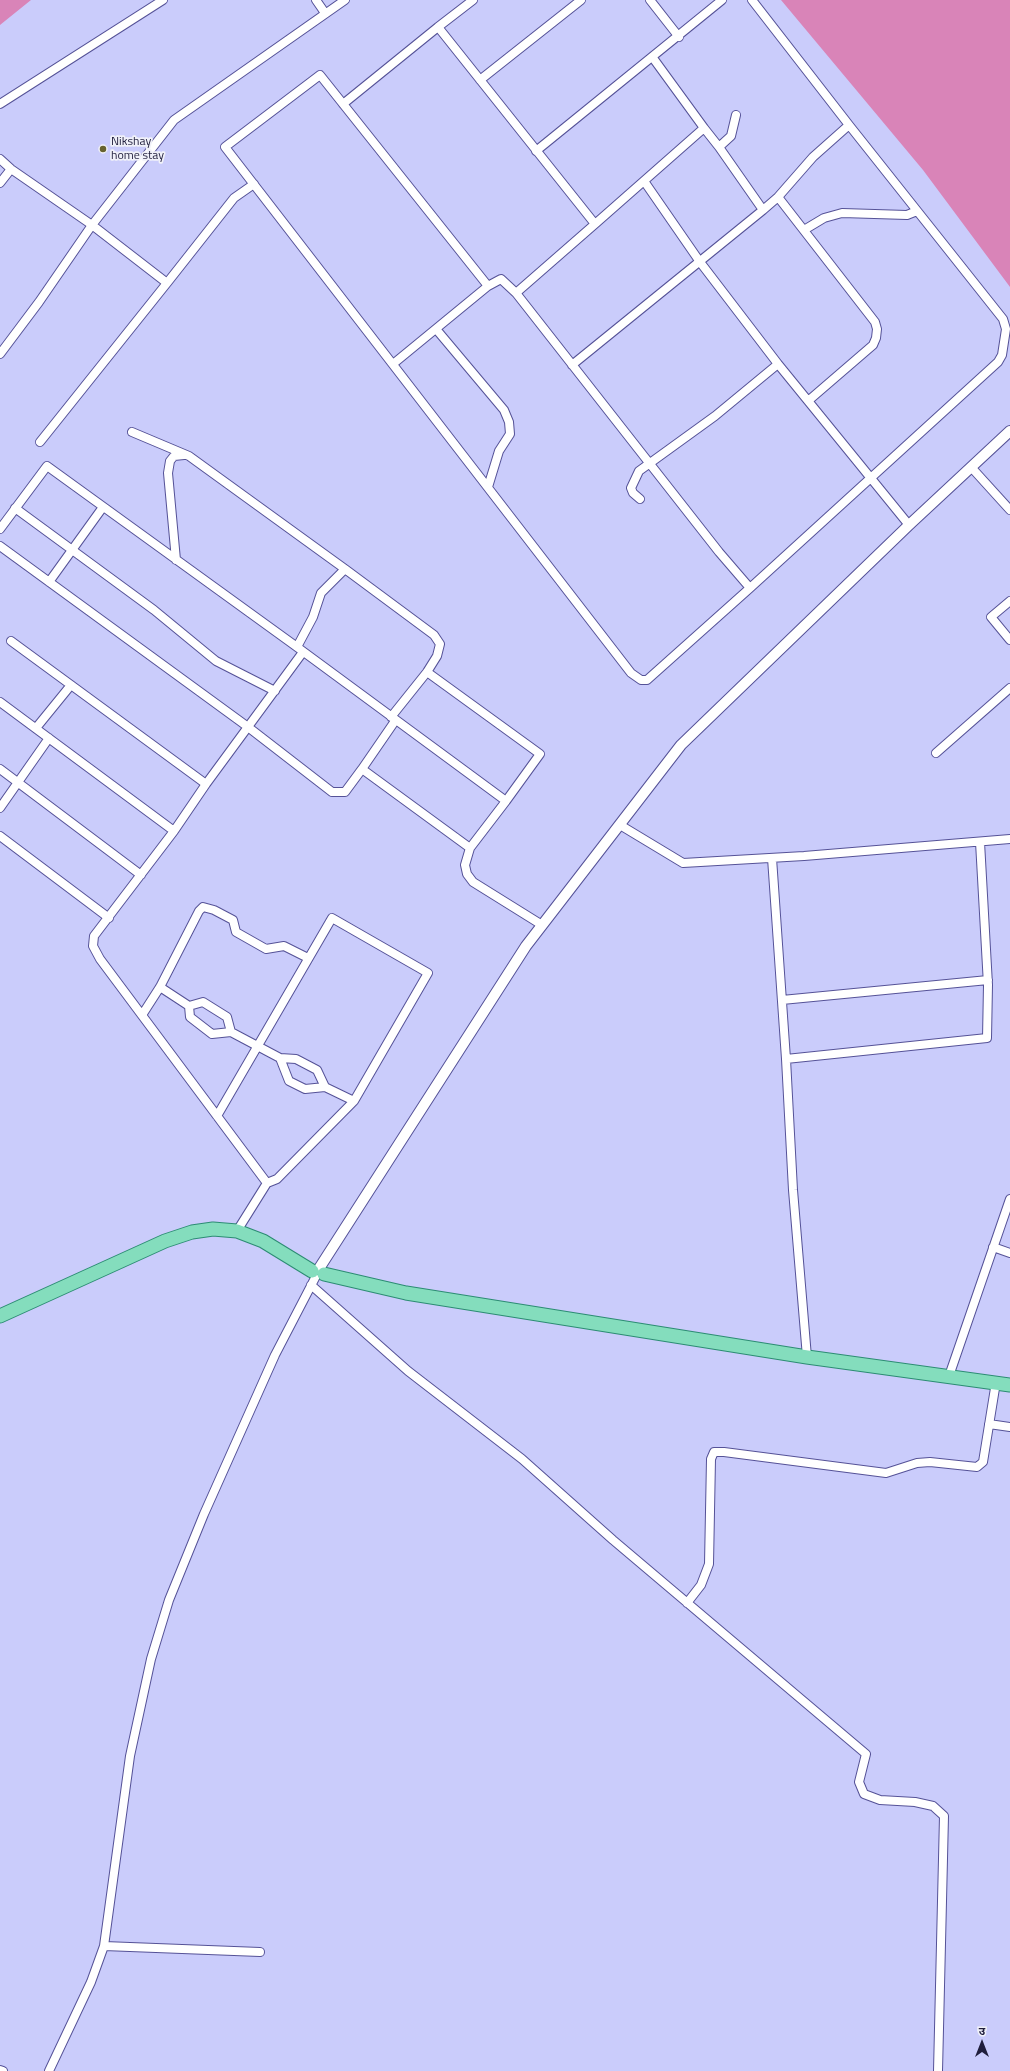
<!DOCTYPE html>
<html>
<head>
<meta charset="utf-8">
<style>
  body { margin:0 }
  #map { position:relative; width:1010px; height:2071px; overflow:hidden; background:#caccfb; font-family:"Titillium Web","Noto Sans Devanagari",sans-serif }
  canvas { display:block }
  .north { position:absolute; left:962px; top:2023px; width:40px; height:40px; -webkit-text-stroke:3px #f0f1f9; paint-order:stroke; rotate:0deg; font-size:11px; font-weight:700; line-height:16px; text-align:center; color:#201e3c }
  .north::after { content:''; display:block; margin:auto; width:14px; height:18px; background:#201e3c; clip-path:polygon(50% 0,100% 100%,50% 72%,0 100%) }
</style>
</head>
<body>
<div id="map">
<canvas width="1010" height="2071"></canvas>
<div class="north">उ</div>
</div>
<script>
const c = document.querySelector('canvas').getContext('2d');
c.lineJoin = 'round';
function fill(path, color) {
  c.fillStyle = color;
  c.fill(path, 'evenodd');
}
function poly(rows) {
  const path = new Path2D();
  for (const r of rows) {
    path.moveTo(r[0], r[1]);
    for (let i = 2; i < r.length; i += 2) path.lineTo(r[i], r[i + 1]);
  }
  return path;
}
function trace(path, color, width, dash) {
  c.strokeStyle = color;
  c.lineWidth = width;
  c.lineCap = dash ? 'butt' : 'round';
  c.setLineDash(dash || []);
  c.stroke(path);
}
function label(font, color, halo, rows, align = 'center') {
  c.font = font + ' "Titillium Web",sans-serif';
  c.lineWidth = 3.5;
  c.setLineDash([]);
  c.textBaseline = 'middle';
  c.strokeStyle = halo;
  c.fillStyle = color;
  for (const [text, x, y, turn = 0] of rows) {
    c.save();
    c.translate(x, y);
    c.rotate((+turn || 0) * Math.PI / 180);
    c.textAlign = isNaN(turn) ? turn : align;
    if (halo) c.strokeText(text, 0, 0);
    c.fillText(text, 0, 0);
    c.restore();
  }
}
const green = poly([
  [0,0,31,0,0,25],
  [781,0,1010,0,1010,287,923,170]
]);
const minor = poly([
  [316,0,325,13],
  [650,0,679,37],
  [752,0,849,125],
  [438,27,473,0],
  [480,80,581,0],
  [0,104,163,0],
  [343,104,438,27,595,224,516,293,501,279,488,286],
  [704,128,719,147],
  [536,151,722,0],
  [0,159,11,169,92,225,39,302,0,354],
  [644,181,700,262,778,364,909,525],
  [0,183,11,169],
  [254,184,234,198,167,283,92,225,174,120,345,0],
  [778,197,875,322,877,329,876,338,873,345,808,401],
  [595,224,704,128,653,58],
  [804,230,824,218,842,213,907,215,917,211],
  [516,293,719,552,750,588],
  [436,329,504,410,509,422,510,434,499,451,488,487],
  [393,364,488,286,320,75,225,147,631,673,641,680,647,680,750,588,998,362,1002,355,1006,329,1003,319,849,125,813,157,778,197,763,210],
  [572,365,763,210,719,147,731,136,736,115],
  [132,432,189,456,345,569,321,593,313,617,297,647],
  [40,442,167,283],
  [971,467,1010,510],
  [640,499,633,493,631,488,639,471,715,416,778,364],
  [15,508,154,610,216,661,275,691],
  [0,529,47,466,297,647,506,801,470,848,465,865,467,874,473,882,542,925],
  [0,546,248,727,332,792,345,792,362,769,470,848],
  [176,560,168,473,170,461,174,456,184,455],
  [345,569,434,635,440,644,437,656,427,672,391,717],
  [49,582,103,507],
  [1010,601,991,617,1010,640],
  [11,641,206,784],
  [427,672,540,754,506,801],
  [0,702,174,831],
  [36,728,71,685],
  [936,753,1010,688],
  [0,769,141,875],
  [362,769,395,721],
  [0,808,49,738],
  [620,825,683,863,804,856,1010,839],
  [0,836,109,918],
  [772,858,786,1059,793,1190,807,1357],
  [160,987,189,1006,190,1017,212,1034,231,1032,280,1058,289,1081,305,1089,325,1087,354,1101],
  [782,1000,988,980],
  [189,1006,203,1002,227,1017,231,1032],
  [142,1015,160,987,199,911,203,907,214,910,233,920,236,932,266,949,284,946,308,958],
  [280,1058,296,1059,317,1070,325,1087],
  [786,1059,987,1038,988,985,980,842],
  [217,1116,332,918,428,973,354,1101,277,1179,267,1183],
  [237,1231,267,1183,100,959,93,946,94,936,174,831,206,784,303,652],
  [993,1247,1010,1253],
  [311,1285,408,1371,522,1459,613,1540,866,1754,859,1782,864,1794,880,1800,915,1802,933,1806,944,1816,938,2071],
  [949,1376,1010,1199],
  [989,1424,1010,1427],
  [687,1603,701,1585,709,1564,711,1459,714,1452,724,1452,886,1473,917,1463,930,1462,977,1467,983,1462,996,1382],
  [104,1946,260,1952],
  [0,2070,3,2071],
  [49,2071,91,1982,104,1946,130,1756,151,1659,169,1600,204,1514,275,1355,315,1278]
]);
const tertiary = poly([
  [320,1267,526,946,681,745,909,525,1010,431]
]);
const primary = poly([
  [324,1274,406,1293,807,1357,1010,1385],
  [0,1316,165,1241,192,1232,213,1229,237,1231,263,1241,312,1271]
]);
const markers = [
  [103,149,4,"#67622f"]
];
const poiNames = [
  ["Nikshay",111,142],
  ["home stay",111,156]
];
fill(green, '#d984b8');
trace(minor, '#555297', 10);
trace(tertiary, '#555297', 12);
trace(primary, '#2c8c73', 15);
trace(minor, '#fff', 8);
trace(tertiary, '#fff', 10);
trace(primary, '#84ddbd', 13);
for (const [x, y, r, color] of markers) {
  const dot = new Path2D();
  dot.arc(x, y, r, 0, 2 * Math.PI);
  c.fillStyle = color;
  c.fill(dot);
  trace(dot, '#f0f1f9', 1.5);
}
label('12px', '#201e3c', '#f0f1f9', poiNames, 'left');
</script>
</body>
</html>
